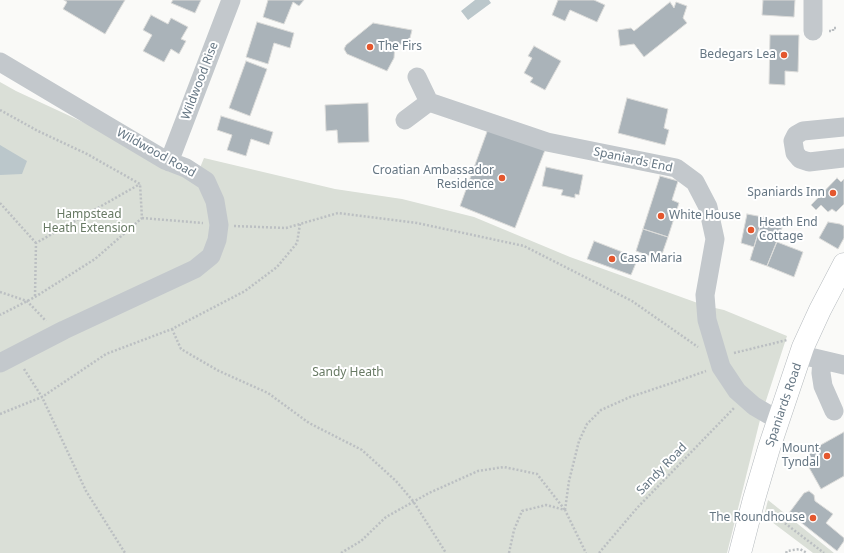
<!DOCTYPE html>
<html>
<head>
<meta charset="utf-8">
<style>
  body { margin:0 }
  canvas { display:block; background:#fafaf8 }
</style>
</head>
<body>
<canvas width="844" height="553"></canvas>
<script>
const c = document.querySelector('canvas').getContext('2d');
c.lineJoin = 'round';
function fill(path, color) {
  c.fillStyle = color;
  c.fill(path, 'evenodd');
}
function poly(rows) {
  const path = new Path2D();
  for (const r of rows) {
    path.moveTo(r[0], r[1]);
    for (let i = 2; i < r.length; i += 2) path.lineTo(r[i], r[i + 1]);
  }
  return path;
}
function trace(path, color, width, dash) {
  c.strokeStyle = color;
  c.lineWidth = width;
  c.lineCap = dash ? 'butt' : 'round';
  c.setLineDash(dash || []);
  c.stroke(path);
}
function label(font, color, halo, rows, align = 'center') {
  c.font = font + ' "Noto Sans",sans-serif';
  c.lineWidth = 4;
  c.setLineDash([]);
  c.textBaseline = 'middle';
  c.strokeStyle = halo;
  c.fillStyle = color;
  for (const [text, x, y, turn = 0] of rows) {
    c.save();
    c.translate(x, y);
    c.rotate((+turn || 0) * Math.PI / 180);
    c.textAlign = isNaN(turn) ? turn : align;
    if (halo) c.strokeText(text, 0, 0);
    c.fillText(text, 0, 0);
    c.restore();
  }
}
const green = poly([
  [0,82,16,91,197,175,204,158,335,189,402,199,474,217,570,257,706,306,724,310,787,336,761,416,727,553,0,553],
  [768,500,834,553,813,553,764,516]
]);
const water = poly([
  [475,0,489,0,491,3,468,20,461,11],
  [0,145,27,161,22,174,0,175]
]);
const building = poly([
  [64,0,125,0,105,34,63,9,67,2,64,0],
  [173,0,201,0,195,13,171,3,173,0],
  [268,0,304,0,299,6,293,2,284,24,263,17,268,0],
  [558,0,594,0,605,5,597,22,570,10,565,21,552,15,558,0],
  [763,0,795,0,794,17,762,15,763,0],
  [670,2,674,8,676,2,687,6,683,18,687,23,644,57,634,44,620,46,618,30,631,28,634,31,670,2],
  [151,15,168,24,171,18,188,27,181,39,186,41,179,54,171,49,164,62,143,51,152,35,143,30,151,15],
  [257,22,294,33,290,48,274,43,268,64,246,57,257,22],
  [373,23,412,30,408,46,395,43,394,58,387,71,347,54,344,49,346,45,373,23],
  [770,35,799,35,798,72,785,71,785,85,769,84,770,35],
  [534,46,561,61,545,90,530,82,533,78,524,73,532,58,528,56,534,46],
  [246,61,267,69,250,116,229,108,246,61],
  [627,98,668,109,664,128,669,130,665,145,618,133,627,98],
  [368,103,369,142,338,143,337,130,326,131,325,105,368,103],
  [221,116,273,132,269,145,251,139,246,156,227,150,232,135,217,130,221,116],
  [488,129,545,150,515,228,460,206,488,129],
  [546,167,583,175,579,195,575,194,575,198,561,195,563,190,542,186,546,167],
  [660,176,678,181,672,200,679,203,668,237,643,229,660,176],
  [837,178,841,182,844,179,844,204,836,212,832,209,828,212,821,205,816,210,811,205,837,178],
  [747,214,763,217,754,247,741,243,747,214],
  [763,217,784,223,767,266,750,260,763,217],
  [828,222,840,224,844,226,844,238,838,249,819,238,828,222],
  [643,229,668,237,660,260,636,251,643,229],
  [594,241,638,258,631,275,587,259,594,241],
  [777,242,803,252,794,277,767,266,777,242],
  [844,432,844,476,821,489,807,464,813,461,808,452,844,432],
  [809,491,814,495,815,501,833,514,826,523,844,538,844,541,837,551,789,513,804,493,809,491]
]);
const path = poly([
  [829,31,833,31,833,28,838,28],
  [0,110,38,131,87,154,140,184,142,218,95,259,35,297,0,315],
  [0,203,36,243],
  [142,218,203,223],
  [234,226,286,228,338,213,417,223,524,246,632,301,698,347],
  [0,292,27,301,46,321],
  [35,296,36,243,140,184],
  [172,329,181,349,219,371,268,393,309,423,362,450,396,481,413,501,446,553],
  [734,353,787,340],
  [24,369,42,397,86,491,125,553],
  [0,414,42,397,106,354,172,329,245,291,277,267,297,243,300,224],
  [565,510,569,481,579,441,587,424,601,410,630,397,672,383,706,371],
  [769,511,824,553],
  [341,553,361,541,386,517,429,493,478,471,504,467,537,474,565,510],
  [509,553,514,530,522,511,546,505,565,510,586,553],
  [599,553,637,508,734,408],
  [786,553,787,551,800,549,807,553]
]);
const minor = poly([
  [813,0,813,31],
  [0,62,165,160,186,168,206,181,215,201,219,225,217,240,211,256,195,269,64,330,0,363],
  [417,77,429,102],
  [405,120,429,102,547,142,676,168,695,182,708,207,715,239,705,295,707,320,721,367,737,391,754,406,778,420],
  [844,127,803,131,796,135,793,141,795,153,800,159,809,162,844,158],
  [169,162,231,0],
  [810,357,844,365],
  [822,360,821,373,823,386,834,411]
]);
const major = poly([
  [740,553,754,499,769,448,803,347,820,310,844,264]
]);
const markers = [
  [370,47,4,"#e4572e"],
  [784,55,4,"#e4572e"],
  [502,178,4,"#e4572e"],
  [833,193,4,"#e4572e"],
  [661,216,4,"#e4572e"],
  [751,230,4,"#e4572e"],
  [612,259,4,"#e4572e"],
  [827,456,4,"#e4572e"],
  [813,518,4,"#e4572e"]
];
const poiNames = [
  ["The Firs",378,47,"left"],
  ["Bedegars Lea",776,55],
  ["Croatian Ambassador",494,171],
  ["Residence",494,185],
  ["Spaniards Inn",825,193],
  ["White House",669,216,"left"],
  ["Heath End",759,223,"left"],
  ["Cottage",759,237,"left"],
  ["Casa Maria",620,259,"left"],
  ["Mount",819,449],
  ["Tyndal",819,463],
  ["The Roundhouse",805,518]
];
const streetNames = [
  ["Wildwood Rise",200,81,-69],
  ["Wildwood Road",156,153,29],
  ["Spaniards End",633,160,12],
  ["Spaniards Road",784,405,-71],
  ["Sandy Road",662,469,-46]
];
const parkNames = [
  ["Hampstead",89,215],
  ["Heath Extension",89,229],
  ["Sandy Heath",348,373]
];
fill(green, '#dadfd7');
fill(water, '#bbc7cb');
fill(building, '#aab3b9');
trace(building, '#dcdcda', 1);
trace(major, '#b5babe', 23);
trace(path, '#bbbfc2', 2.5, [2, 2]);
trace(minor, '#c3c8cc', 19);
trace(major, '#fff', 22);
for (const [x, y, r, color] of markers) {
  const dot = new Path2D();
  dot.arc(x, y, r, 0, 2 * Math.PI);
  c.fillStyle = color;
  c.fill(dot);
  trace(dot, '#fff', 1.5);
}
label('12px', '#657683', '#fff', poiNames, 'right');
label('12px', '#657683', '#fff', streetNames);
label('12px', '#687a64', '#fff', parkNames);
</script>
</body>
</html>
